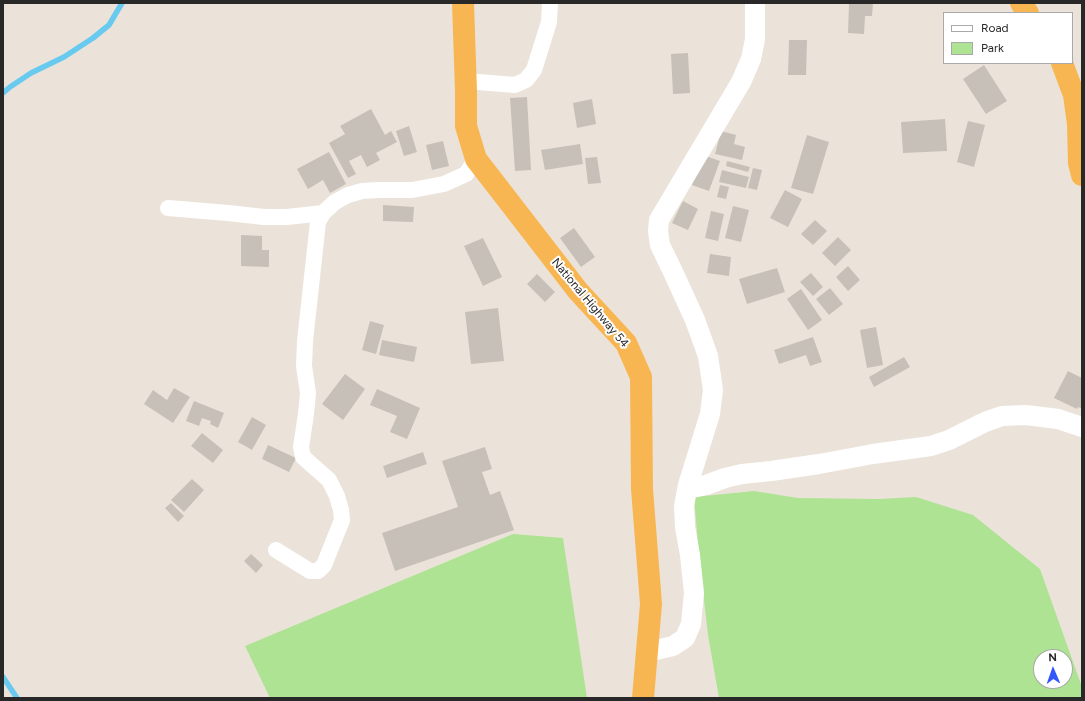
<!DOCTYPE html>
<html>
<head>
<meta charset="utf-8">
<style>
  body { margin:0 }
  #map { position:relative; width:1085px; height:701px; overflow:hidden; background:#ebe3d9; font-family:Figtree,sans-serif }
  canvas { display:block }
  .frame { position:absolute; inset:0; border:4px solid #282828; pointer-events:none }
  .legend { position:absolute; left:943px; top:12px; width:130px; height:52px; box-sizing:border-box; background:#fff; border:1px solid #a9a9a9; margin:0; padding:5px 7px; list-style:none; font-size:12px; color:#282828 }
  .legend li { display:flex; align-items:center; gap:8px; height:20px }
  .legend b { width:20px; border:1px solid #a9a9a9 }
  .north { position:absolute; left:1033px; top:649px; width:40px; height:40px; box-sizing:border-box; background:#fff; border:1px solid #a9a9a9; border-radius:50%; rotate:358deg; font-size:11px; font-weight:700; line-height:16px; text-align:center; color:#282828 }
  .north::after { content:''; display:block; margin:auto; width:14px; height:18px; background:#3457fc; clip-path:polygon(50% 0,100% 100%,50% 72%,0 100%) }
</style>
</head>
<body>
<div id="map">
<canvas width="1085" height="701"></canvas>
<div class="frame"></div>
<ul class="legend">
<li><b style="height:5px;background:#fff"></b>Road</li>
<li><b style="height:11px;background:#aee393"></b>Park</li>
</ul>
<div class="north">N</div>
</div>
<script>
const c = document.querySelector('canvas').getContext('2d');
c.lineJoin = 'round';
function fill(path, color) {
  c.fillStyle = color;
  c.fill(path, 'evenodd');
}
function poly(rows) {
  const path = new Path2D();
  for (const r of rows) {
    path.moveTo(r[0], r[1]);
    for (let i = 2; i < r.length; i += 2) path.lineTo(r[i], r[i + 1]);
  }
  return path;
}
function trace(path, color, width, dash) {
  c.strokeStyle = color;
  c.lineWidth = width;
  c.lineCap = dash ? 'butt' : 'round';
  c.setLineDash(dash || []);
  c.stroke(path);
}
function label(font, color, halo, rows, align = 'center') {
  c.font = font + ' Figtree,sans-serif';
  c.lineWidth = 4;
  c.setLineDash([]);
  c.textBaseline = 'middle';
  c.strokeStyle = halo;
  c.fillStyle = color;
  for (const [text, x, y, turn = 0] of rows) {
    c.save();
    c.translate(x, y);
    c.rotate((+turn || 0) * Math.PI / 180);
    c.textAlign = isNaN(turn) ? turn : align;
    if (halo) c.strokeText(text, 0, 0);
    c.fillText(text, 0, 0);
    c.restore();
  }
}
const green = poly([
  [754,491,798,498,879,499,916,497,973,515,1040,569,1082,687,1082,698,719,698,708,635,699,556,694,497],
  [1041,657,1065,657,1065,681,1041,681],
  [513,534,563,538,587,698,270,698,245,646]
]);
const stream = poly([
  [3,93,10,87,31,73,64,57,93,38,109,25,122,3],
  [3,677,17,698]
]);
const building = poly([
  [849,3,873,3,872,16,865,16,864,34,848,33],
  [789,40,807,40,806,75,788,75],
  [688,53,690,93,673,94,671,54],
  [984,65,1007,101,986,114,963,79],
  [527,97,531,170,515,171,510,98],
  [592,99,596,124,577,128,573,103],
  [371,109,385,135,391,131,397,142,376,153,380,160,367,167,361,155,349,161,356,174,348,178,329,143,345,134,340,126],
  [945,119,947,151,903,153,901,122],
  [968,121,985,125,974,167,957,162],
  [409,126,417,152,404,156,396,131],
  [721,131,736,135,734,144,745,147,742,160,715,154],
  [807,135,829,142,813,194,791,188],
  [443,141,449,166,432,170,426,145],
  [580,144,583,164,545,170,541,150],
  [329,152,346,184,330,193,323,180,308,189,297,169],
  [703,155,720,161,709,191,692,185],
  [597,157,601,183,588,184,585,158],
  [727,161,750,167,748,172,726,166],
  [753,168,762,170,757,190,748,188],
  [722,170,749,177,746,188,719,182],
  [720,185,729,187,726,199,717,197],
  [785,190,802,199,788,227,770,218],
  [683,201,698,209,688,230,672,223],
  [383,205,414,207,413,222,383,221],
  [733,206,749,210,741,242,725,238],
  [711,211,724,214,718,241,705,238],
  [815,220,827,231,813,245,801,234],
  [574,228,595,257,581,267,560,238],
  [241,235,262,236,262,250,269,250,269,267,241,266],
  [838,237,851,250,835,266,822,253],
  [483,238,502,277,483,286,464,246],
  [710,254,731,257,729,276,707,273],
  [848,266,860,280,848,291,836,277],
  [777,268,785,292,747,304,739,279],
  [811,273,823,287,813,296,800,282],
  [537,274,555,292,545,302,527,284],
  [830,288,843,304,829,315,816,299],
  [801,289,822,320,808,330,787,299],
  [498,308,504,361,471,364,465,312],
  [370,321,384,325,376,354,362,350],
  [876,327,883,365,867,368,860,330],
  [813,337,822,362,810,366,806,355,779,364,774,350],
  [382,340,417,347,414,362,379,355],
  [904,357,910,367,874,387,869,377],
  [1068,371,1082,378,1082,409,1078,407,1077,409,1054,398],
  [345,374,365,389,343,420,322,404],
  [174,388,190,397,173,423,144,404,153,390,167,400],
  [377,389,420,408,407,439,390,432,397,416,370,405],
  [194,401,224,413,218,428,210,424,211,421,202,418,199,426,186,421],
  [252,417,266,425,252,450,238,442],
  [202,433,223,450,213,463,191,446],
  [268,445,296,458,289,472,262,459],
  [485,447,492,469,482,472,490,495,500,491,514,530,395,571,382,533,458,507,442,461],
  [423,452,427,464,387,478,383,466],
  [192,479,204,490,184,512,171,500],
  [171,503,184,516,178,522,165,508],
  [251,554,263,565,256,573,244,561]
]);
const minor = poly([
  [466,81,515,85,526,80,534,70,549,22,550,3],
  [168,208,228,213,264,217,287,217,323,213],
  [276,550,310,571,318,571,324,565,342,520,341,510,337,496,329,480,303,457,301,447,306,414,308,393,304,366,305,341,318,222,323,213,335,202,348,195,362,191,378,190,412,190,444,184,466,174,476,159]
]);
const tertiary = poly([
  [688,489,706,485,725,478,742,474,771,471,819,464,873,454,931,446,949,440,985,422,1002,416,1026,415,1058,419,1082,427],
  [647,652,673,646,685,638,691,624,694,593,690,555,685,527,684,506,688,485,710,414,713,390,708,356,695,320,674,274,660,245,658,231,659,220,741,82,751,59,755,39,755,3]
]);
const trunk = poly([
  [463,3,466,91,466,126,476,159,578,291,626,343,641,377,642,489,651,604,643,698],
  [1021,3,1028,13],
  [1062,63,1074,95,1078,124,1079,163,1082,175]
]);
const streetNames = [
  ["National Highway 54",590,303,50]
];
fill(green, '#aee393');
trace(stream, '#69caf0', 5.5);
fill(building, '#c6c0b9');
trace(minor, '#fff', 16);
trace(tertiary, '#fff', 20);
trace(trunk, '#f8b653', 22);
label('12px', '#282828', '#fff', streetNames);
</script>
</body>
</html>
